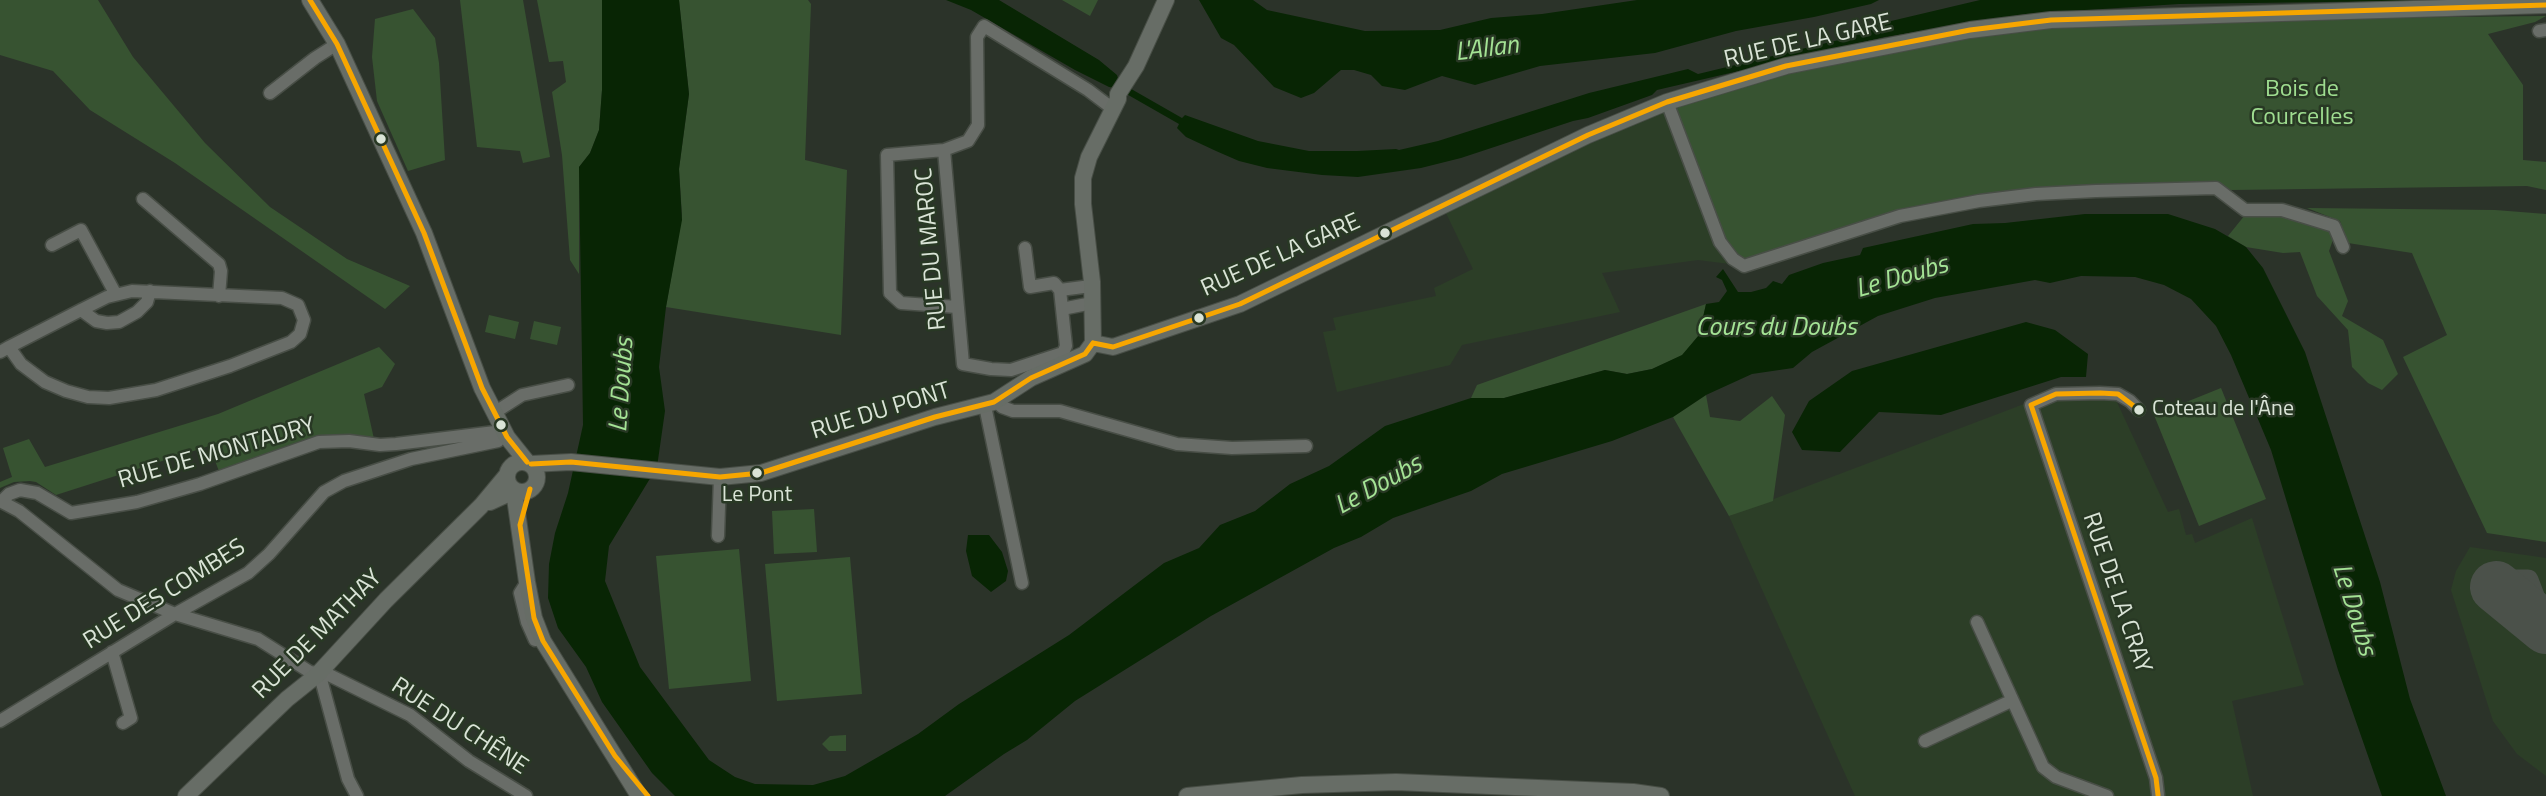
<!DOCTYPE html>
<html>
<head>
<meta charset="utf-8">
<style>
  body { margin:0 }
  canvas { display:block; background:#2b3329 }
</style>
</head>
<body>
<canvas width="2546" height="796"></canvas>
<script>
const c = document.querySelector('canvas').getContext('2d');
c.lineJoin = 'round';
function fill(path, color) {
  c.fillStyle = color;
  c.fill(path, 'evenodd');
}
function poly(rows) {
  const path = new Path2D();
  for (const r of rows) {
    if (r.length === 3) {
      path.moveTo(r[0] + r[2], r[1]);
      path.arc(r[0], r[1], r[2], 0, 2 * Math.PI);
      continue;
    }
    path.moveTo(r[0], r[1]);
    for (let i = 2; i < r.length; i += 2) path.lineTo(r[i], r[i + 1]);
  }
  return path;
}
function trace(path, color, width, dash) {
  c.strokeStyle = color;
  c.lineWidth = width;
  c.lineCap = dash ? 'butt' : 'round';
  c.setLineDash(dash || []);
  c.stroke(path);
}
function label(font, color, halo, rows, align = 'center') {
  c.font = font + ' "Titillium Web",sans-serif';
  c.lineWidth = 5;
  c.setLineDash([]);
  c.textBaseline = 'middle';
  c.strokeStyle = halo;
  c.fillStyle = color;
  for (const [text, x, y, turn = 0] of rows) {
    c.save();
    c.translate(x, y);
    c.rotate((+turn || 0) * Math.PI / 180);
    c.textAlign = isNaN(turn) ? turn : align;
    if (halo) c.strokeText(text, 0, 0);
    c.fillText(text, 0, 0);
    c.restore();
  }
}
const built = poly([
  [1666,108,1730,264,1698,260,1602,273,1620,312,1462,345,1450,365,1337,392,1323,332,1336,330,1333,318,1436,296,1434,288,1473,269,1445,211],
  [2115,398,2168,512,2179,509,2186,535,2192,534,2195,543,2252,518,2304,685,2232,701,2253,796,1855,796,1729,516,2032,401],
  [2470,547,2546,558,2546,776,2517,754,2493,721,2451,590,2456,571]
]);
const green = poly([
  [0,0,98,0,133,57,205,143,270,207,347,259,410,286,385,309,175,163,90,110,53,71,0,55],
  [460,0,523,0,550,157,523,163,520,151,477,147],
  [537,0,602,0,602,90,599,130,590,153,579,167,579,274,570,260,562,155,552,92,566,82,563,61,549,62],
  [679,0,808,0,811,4,805,160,847,170,841,335,666,307,682,215,679,169,689,94],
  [1062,0,1098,0,1090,16],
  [413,9,435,38,439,63,445,160,408,171,377,101,372,57,375,19],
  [2546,16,2535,22,2488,34,2523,85,2523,160,2546,162,2546,190,2527,186,2231,190,2217,184,1966,200,1746,264,1724,240,1673,110,1679,104,1767,77,2015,29,2171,20],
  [2307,208,2495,210,2546,214,2546,542,2487,533,2403,357,2447,335,2412,253,2348,243,2340,221],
  [2245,215,2286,216,2329,229,2335,234,2329,251,2348,301,2342,316,2383,340,2398,374,2382,390,2368,383,2352,367,2348,330,2317,296,2300,252,2283,253,2246,247,2228,236],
  [1706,304,1699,335,1683,355,1652,369,1627,374,1605,370,1504,398,1471,398,1477,385],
  [489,315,519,322,515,339,485,332],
  [534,321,561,327,557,345,530,339],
  [379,347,395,364,382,387,364,394,374,439,340,436,219,471,209,446,56,495,36,482,30,481,14,482,0,488,0,482,12,477,3,448,29,439,45,467,218,414],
  [2221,388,2266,499,2199,526,2154,415],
  [1706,395,1710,417,1740,421,1772,396,1785,415,1773,501,1729,516,1673,417],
  [814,509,817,552,774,554,772,511],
  [739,549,751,681,669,689,656,556],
  [850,557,862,694,777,701,765,564],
  [846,735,846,751,829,751,822,744,830,736]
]);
const water = poly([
  [602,0,679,0,689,94,679,169,682,220,666,307,659,367,665,411,657,467,609,546,605,581,640,667,709,760,735,777,755,784,813,785,845,776,918,734,959,704,1069,635,1164,563,1199,548,1220,525,1255,511,1290,484,1329,466,1385,426,1471,398,1504,398,1605,370,1627,374,1652,369,1682,355,1699,335,1706,304,1719,302,1727,291,1722,280,1716,277,1723,269,1738,292,1751,292,1766,288,1773,281,1782,284,1789,275,1823,263,1860,255,1863,248,1973,224,2005,223,2085,214,2168,214,2215,229,2246,247,2263,268,2305,352,2380,582,2410,699,2446,796,2382,796,2338,670,2271,450,2231,355,2216,326,2191,299,2164,285,2135,277,2081,276,2050,283,2035,280,1935,298,1878,316,1812,352,1793,368,1752,374,1706,395,1673,417,1612,441,1502,474,1471,491,1393,518,1361,537,1334,548,1211,616,1075,701,1027,740,1004,754,945,796,675,796,652,773,602,702,586,667,558,628,548,598,549,564,555,533,568,493,583,425,579,167,590,153,599,130,602,90],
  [946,0,999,0,1099,60,1117,75,1119,82,1182,118,1185,115,1258,141,1309,151,1357,151,1396,149,1399,150,1438,141,1589,93,1688,69,1698,74,1847,38,1853,30,1980,0,2469,0,2179,4,2026,14,1885,37,1657,90,1652,95,1588,118,1573,121,1461,158,1421,168,1358,177,1322,175,1267,168,1239,161,1216,151,1186,137,1177,128,1179,124,1116,88,1109,87,1075,70,971,10],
  [1199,0,1253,0,1267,10,1365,31,1440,30,1491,18,1542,14,1637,0,1879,0,1871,4,1814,17,1736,31,1655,53,1540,66,1475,85,1442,76,1405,90,1382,86,1371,75,1354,70,1341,70,1314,93,1301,98,1274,87,1234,45,1221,38],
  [2026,322,2055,330,2088,354,2086,377,2061,377,1941,415,1879,412,1840,452,1802,450,1792,432,1809,401,1852,371],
  [968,535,989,535,1002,552,1008,571,1006,581,991,592,972,576,966,551]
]);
const taxiway = poly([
  [2527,612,2517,611,2507,601,2509,586,2516,580,2528,580,2546,627]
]);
const runway = poly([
  [2496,587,2546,628]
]);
const minor = poly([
  [2539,31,2546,30],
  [270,93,315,58,337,44],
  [1667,102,1720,242,1733,259,1744,266,1900,216,1979,201,2036,194,2096,191,2216,188,2245,210,2282,210,2334,226,2343,247],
  [944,150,887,155,890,293,901,303,957,307],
  [143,199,219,264,221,271,219,296],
  [52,245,81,230,115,293],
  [1025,248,1030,287,1054,283,1060,290],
  [1060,290,1066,346,1063,353,1011,370,991,369,963,364,944,150,968,141,978,125,977,37,984,26,1088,90,1113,109],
  [1060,290,1091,286],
  [1062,309,1092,303],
  [81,310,96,321,107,323,119,322,137,312,147,302,150,291],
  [0,352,9,347,81,310,107,297,132,291,282,298,298,305,304,320,300,334,291,342,230,366,156,390,109,398,88,397,66,391,45,382,21,364,9,347],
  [996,401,1002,407,1013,411,1060,411,1177,444,1232,448,1306,446],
  [985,406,1022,583],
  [2139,410,2130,401,2118,394,2100,393,2056,394,2031,405,2156,778,2158,795],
  [494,413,522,395,568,385],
  [0,501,19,511,118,590,175,614,258,639,310,672,329,675,410,715,469,761,526,796],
  [2,501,9,494,20,490,37,493,71,513,137,502,200,484,319,442,349,441,380,445,396,444,495,432],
  [718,536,720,477],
  [527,582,520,593,527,622,535,640],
  [1977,622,2043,767,2056,777,2107,796],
  [112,652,131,718,123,723],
  [317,675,322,683,348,779,357,796],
  [0,721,175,614,248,573,269,554,324,492,344,481,411,459,498,441],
  [1925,741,2011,701]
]);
const major = poly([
  [310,0,337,44,424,233,482,388,507,437,527,462],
  [1093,343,1113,347,1240,304,1588,135,1667,102,1786,66,1970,30,2051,20,2546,5],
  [1093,343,1092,282,1083,204,1083,178,1089,157,1118,99,1118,94,1136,66,1166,0],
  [522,477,15],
  [531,464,571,462,720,477,761,473,935,417,994,402,1031,378,1085,354,1093,343],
  [490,502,514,491,527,582,534,618,543,641,639,796],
  [186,796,287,699,317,675,386,600,481,506,506,476],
  [1187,796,1302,785,1396,782,1633,792,1661,796]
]);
const bus1 = poly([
  [310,0,337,44,424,233,482,388,507,437,527,462],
  [1093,343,1113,347,1240,304,1588,135,1667,102,1786,66,1970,30,2051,20,2546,5],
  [2031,405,2156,778,2158,795],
  [2031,405,2056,394,2100,393,2118,394,2139,410],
  [531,464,571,462,720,477,761,473,935,417,994,402,1031,378,1085,354,1093,343],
  [530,489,520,525,534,618,543,641,615,756,648,796]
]);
const markers = [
  [381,139,6,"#dae4d7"],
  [1385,233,6,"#dae4d7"],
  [1199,318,6,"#dae4d7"],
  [2139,410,6,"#dae4d7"],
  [501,425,6,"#dae4d7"],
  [757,473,6,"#dae4d7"]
];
const busNames = [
  ["Coteau de l'Âne",2152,410],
  ["Le Pont",757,496,"center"]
];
const streetNames = [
  ["RUE DE LA GARE",1808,42,-13],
  ["RUE DU MAROC",932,249,-95],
  ["RUE DE LA GARE",1281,256,-24],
  ["RUE DU PONT",881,412,-17],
  ["RUE DE MONTADRY",217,454,-16],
  ["RUE DE LA CRAY",2116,593,71],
  ["RUE DES COMBES",165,595,-32],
  ["RUE DE MATHAY",318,635,-45],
  ["RUE DU CHÊNE",459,727,33]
];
const parkNames = [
  ["Bois de",2302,90],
  ["Courcelles",2302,118]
];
const waterNames = [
  ["L'Allan",1487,50,-7],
  ["Le Doubs",1902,278,-16],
  ["Cours du Doubs",1776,329],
  ["Le Doubs",623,385,-86],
  ["Le Doubs",1379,486,-29],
  ["Le Doubs",2353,610,73]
];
fill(built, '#2c3e27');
fill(green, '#375331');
fill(water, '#082504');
trace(taxiway, '#4b514a', 21);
trace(runway, '#4b514a', 52);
trace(minor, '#484e46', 15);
trace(major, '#484e46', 18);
trace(minor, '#696d68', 12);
trace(major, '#676d66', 16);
trace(bus1, '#f7a600', 5);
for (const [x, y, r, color] of markers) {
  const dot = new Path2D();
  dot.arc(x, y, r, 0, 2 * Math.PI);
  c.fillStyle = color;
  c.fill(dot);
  trace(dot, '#283824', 2.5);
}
label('22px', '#dae4d7', '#283824', busNames, 'left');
label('24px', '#dae4d7', '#283824', streetNames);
label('24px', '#9fdd90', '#283824', parkNames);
label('italic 26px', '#a4e395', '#283824', waterNames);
</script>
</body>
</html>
